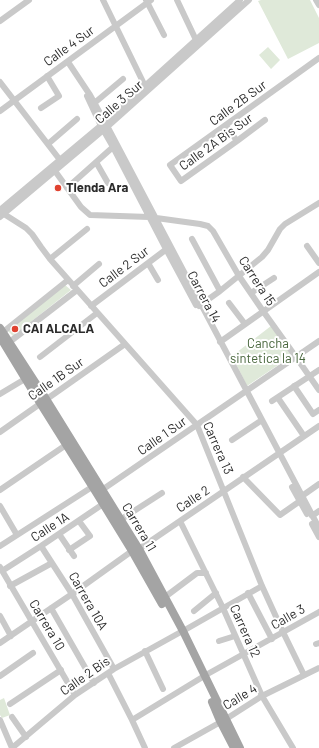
<!DOCTYPE html>
<html>
<head>
<meta charset="utf-8">
<style>
  body { margin:0 }
  canvas { display:block; background:#fff }
</style>
</head>
<body>
<canvas width="319" height="748"></canvas>
<script>
const c = document.querySelector('canvas').getContext('2d');
c.lineJoin = 'round';
function fill(path, color) {
  c.fillStyle = color;
  c.fill(path, 'evenodd');
}
function poly(rows) {
  const path = new Path2D();
  for (const r of rows) {
    path.moveTo(r[0], r[1]);
    for (let i = 2; i < r.length; i += 2) path.lineTo(r[i], r[i + 1]);
  }
  return path;
}
function trace(path, color, width, dash) {
  c.strokeStyle = color;
  c.lineWidth = width;
  c.lineCap = dash ? 'butt' : 'round';
  c.setLineDash(dash || []);
  c.stroke(path);
}
function label(font, color, halo, rows, align = 'center') {
  c.font = font + ' Barlow,sans-serif';
  c.lineWidth = 4;
  c.setLineDash([]);
  c.textBaseline = 'middle';
  c.strokeStyle = halo;
  c.fillStyle = color;
  for (const [text, x, y, turn = 0] of rows) {
    c.save();
    c.translate(x, y);
    c.rotate((+turn || 0) * Math.PI / 180);
    c.textAlign = isNaN(turn) ? turn : align;
    if (halo) c.strokeText(text, 0, 0);
    c.fillText(text, 0, 0);
    c.restore();
  }
}
const green = poly([
  [261,0,310,0,319,18,319,43,288,59,258,1],
  [268,47,280,60,271,69,259,55],
  [65,285,71,290,13,336,8,331],
  [271,326,293,355,247,386,232,356],
  [4,698,10,715,2,718,0,715,0,700]
]);
const minor = poly([
  [103,0,145,86],
  [146,0,164,35],
  [177,0,196,40],
  [316,0,319,5],
  [0,21,29,0],
  [68,62,90,95,105,122,319,528],
  [0,82,60,160],
  [87,96,101,126,113,147,166,249,196,305],
  [92,105,123,79],
  [41,108,59,96,47,76],
  [0,111,151,0],
  [265,120,237,141,181,181,170,165,319,58],
  [226,126,237,141],
  [48,144,77,119],
  [96,162,108,183],
  [55,171,81,207,90,215,149,217,200,224,208,226,213,231,239,276,263,311,296,357,319,390],
  [67,188,113,147],
  [0,210,105,122,240,0],
  [4,214,26,228,32,234,41,247,50,259,197,425,262,586,283,632,304,675],
  [0,217,107,127,249,0],
  [192,239,220,291],
  [307,246,319,263],
  [50,259,87,229],
  [148,263,158,280],
  [73,286,99,264],
  [251,293,274,278],
  [229,303,245,324],
  [91,306,168,248],
  [199,306,220,291,262,257,268,250,280,229,285,224,319,203],
  [3,332,68,280],
  [220,342,319,272],
  [7,344,77,290],
  [40,357,97,313],
  [294,386,313,414,319,410],
  [0,394,25,379],
  [278,398,304,436],
  [272,401,319,370],
  [0,432,125,344],
  [232,440,259,422],
  [243,477,280,515,300,501],
  [292,487,307,514],
  [0,490,66,445],
  [99,492,319,341],
  [302,496,319,484],
  [0,506,17,535],
  [312,516,319,511],
  [120,520,162,493],
  [180,521,223,608,262,696,293,748],
  [312,524,319,537],
  [59,534,74,556],
  [0,546,92,487],
  [41,546,72,594,114,669],
  [139,549,319,426],
  [69,550,90,536,79,521],
  [0,567,75,695],
  [2,571,41,546,106,502],
  [10,586,52,563],
  [248,593,272,639],
  [165,597,197,573,206,573],
  [51,608,94,683],
  [194,611,216,593],
  [0,616,11,636],
  [183,631,262,586],
  [219,641,235,636],
  [0,643,72,594,132,551],
  [316,644,319,643],
  [145,651,163,689],
  [108,673,132,720,145,748],
  [0,676,33,653],
  [204,676,319,612],
  [10,704,61,670],
  [12,717,26,737],
  [0,720,12,748],
  [132,720,201,678],
  [12,748,75,695,114,669,179,633],
  [174,748,226,719,262,696,319,668]
]);
const major = poly([
  [0,328,46,399,139,549,183,631,240,748],
  [0,337,40,403,97,494,132,551,162,604],
  [212,702,220,721,234,748]
]);
const markers = [
  [58,188,4,"#e04230"],
  [15,329,4,"#e04230"]
];
const streetNames = [
  ["Calle 4 Sur",69,46,-36],
  ["Calle 3 Sur",119,102,-41],
  ["Calle 2B Sur",238,103,-36],
  ["Calle 2A Bis Sur",216,142,-36],
  ["Calle 2 Sur",124,267,-37],
  ["Carrera 15",257,281,57],
  ["Carrera 14",204,297,62],
  ["Calle 1B Sur",56,379,-35],
  ["Calle 1 Sur",162,436,-35],
  ["Carrera 13",218,448,66],
  ["Calle 2",193,499,-34],
  ["Calle 1A",50,527,-33],
  ["Carrera 11",139,527,59],
  ["Carrera 10A",88,601,60],
  ["Calle 3",288,617,-30],
  ["Carrera 10",47,625,59],
  ["Carrera 12",245,631,66],
  ["Calle 2 Bis",85,676,-35],
  ["Calle 4",240,697,-31]
];
const poiNames = [
  ["Tienda Ara",66,188],
  ["CAI ALCALA",23,329]
];
const parkNames = [
  ["Cancha",268,344],
  ["sintetica la 14",268,359]
];
fill(green, '#dfe9d9');
trace(minor, '#c9c9c9', 6);
trace(major, '#a4a4a4', 8);
for (const [x, y, r, color] of markers) {
  const dot = new Path2D();
  dot.arc(x, y, r, 0, 2 * Math.PI);
  c.fillStyle = color;
  c.fill(dot);
  trace(dot, '#fff', 1.5);
}
label('13px', '#2c2c2c', '#fff', streetNames);
label('bold 13px', '#2c2c2c', '#fff', poiNames, 'left');
label('13px', '#47653b', '#fff', parkNames);
</script>
</body>
</html>
